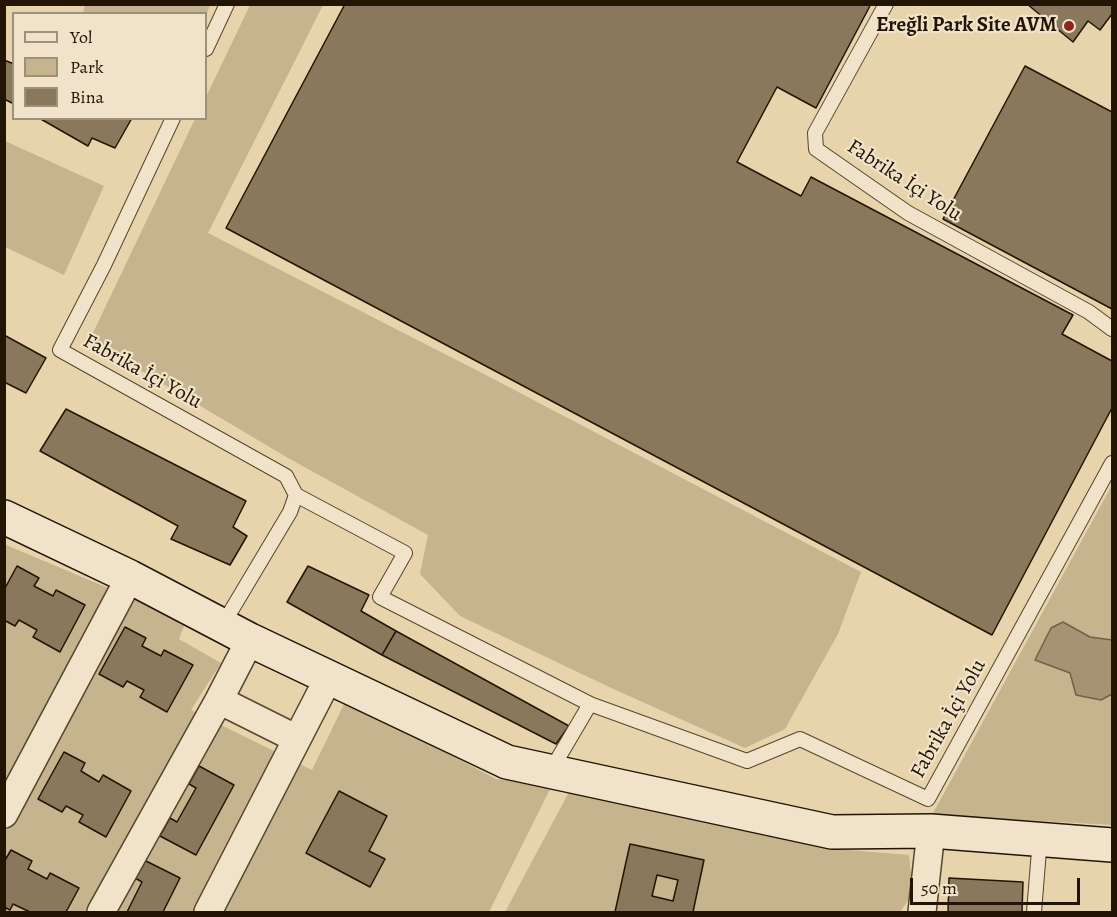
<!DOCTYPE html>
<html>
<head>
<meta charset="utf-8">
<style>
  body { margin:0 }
  #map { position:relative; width:1117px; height:917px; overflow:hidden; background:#e8d4ac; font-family:Alegreya,serif }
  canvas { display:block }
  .frame { position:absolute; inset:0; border:6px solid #221503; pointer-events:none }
  .legend { position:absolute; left:12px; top:12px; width:195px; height:108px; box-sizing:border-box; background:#f0e3c9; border:2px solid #9e917a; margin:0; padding:8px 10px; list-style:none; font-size:18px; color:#221503 }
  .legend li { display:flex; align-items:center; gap:12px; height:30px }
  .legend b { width:30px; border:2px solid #9e917a }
  .scale { position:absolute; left:910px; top:878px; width:170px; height:27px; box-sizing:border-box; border:3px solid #221503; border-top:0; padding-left:8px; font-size:18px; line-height:21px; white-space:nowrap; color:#221503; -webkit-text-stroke:4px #f0e3c9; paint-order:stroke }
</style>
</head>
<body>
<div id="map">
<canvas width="1117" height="917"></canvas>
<div class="frame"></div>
<ul class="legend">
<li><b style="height:8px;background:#f0e3c9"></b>Yol</li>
<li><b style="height:16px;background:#c6b48f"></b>Park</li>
<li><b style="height:16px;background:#89785b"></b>Bina</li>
</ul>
<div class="scale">50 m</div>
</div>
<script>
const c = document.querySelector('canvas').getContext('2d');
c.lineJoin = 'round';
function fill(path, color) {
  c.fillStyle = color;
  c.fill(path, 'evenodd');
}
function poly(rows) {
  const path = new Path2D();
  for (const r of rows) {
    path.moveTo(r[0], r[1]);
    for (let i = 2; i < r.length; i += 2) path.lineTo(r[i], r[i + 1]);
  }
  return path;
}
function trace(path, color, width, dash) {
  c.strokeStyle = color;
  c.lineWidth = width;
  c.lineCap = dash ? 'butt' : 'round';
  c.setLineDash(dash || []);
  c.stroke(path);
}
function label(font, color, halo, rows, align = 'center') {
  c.font = font + ' Alegreya,serif';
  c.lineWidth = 4.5;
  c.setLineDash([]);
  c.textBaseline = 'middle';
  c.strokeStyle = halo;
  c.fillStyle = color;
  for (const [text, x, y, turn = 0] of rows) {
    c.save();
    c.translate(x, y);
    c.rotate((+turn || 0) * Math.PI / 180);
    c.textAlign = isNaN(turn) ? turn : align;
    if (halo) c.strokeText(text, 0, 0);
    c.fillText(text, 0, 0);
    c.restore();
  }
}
const green = poly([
  [85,5,85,4,210,5,206,16,206,14,83,13],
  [250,5,323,5,208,233,484,374,861,572,838,634,785,729,745,748,609,687,460,616,420,574,428,535,288,458,133,366,91,337,195,119,206,118,206,97],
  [5,141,104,186,64,275,5,247],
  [1112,485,1112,825,932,815],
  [4,544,186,621,179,639,221,663,191,710,312,770,346,700,496,779,552,785,489,912,5,912],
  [569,792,837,849,909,855,913,893,900,912,505,912]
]);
const water = poly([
  [1063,622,1090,637,1112,640,1112,694,1101,700,1076,695,1070,673,1035,660,1051,628,1063,622]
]);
const building = poly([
  [345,4,871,4,816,108,777,87,737,162,801,196,811,177,1073,315,1062,334,1112,361,1112,408,992,635,226,228,345,4],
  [1027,4,1112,4,1112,14,1100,30,1088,21,1073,42,1027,4],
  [4,60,14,64,14,104,4,99,4,60],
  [1025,66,1112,112,1112,309,943,219,1025,66],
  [39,118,132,118,115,148,92,138,88,146,39,118],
  [4,335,46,358,26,393,4,382,4,335],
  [66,409,246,501,233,527,247,536,230,565,171,539,178,526,40,451,66,409],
  [17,566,39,578,34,586,53,596,56,590,85,605,60,652,33,637,37,630,19,620,15,626,4,620,4,590,17,566],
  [308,566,369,595,361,611,396,631,382,655,287,602,308,566],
  [125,627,146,638,142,646,161,656,164,650,193,665,167,712,140,697,144,690,127,681,123,687,99,674,125,627],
  [396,631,569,726,556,744,382,655,396,631],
  [64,752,85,763,81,771,99,782,103,775,131,791,106,837,79,822,83,815,66,806,62,812,38,799,64,752],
  [199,766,234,785,196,855,160,836,170,818,177,822,196,788,189,784,199,766],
  [339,791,387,816,369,851,385,859,370,887,306,853,339,791],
  [630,844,704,860,693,912,615,912,630,844],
  [657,875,678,880,673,901,652,896,657,875],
  [11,850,32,861,28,869,47,879,50,873,79,888,66,912,30,912,13,904,10,910,4,907,4,862,11,850],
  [144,860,180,878,163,912,127,912,142,882,135,878,144,860],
  [949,878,1023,882,1022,912,948,912,949,878]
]);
const service = poly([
  [886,4,815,133,816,149,908,213,1089,312,1112,329],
  [206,49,227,4],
  [173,118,104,265,60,350,286,476,296,495,290,512,222,626],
  [296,495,405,553,380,597,590,704],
  [550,772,590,704,747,761,800,739,928,799,1112,463],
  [1034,912,1040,838]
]);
const minor = poly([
  [219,700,297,739],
  [4,814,130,577],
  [101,912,219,700,250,640],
  [208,912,329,677],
  [922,912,931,831]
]);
const secondary = poly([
  [4,517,130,577,250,640,507,762,832,832,931,831,1112,845]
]);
const markers = [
  [1069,26,6,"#8f2418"]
];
const poiNames = [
  ["Ereğli Park Site AVM",1057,26]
];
const streetNames = [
  ["Fabrika İçi Yolu",904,181,33],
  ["Fabrika İçi Yolu",142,372,29],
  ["Fabrika İçi Yolu",949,719,-61]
];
fill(green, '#c6b48f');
fill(water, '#a59373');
trace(water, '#716146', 1.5);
fill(building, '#89785b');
trace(building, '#221503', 1.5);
trace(service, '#54452d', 16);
trace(minor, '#54452d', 30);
trace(secondary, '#221503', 36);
trace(service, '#f0e3c9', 14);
trace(minor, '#f0e3c9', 27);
trace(secondary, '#f0e3c9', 33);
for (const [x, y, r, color] of markers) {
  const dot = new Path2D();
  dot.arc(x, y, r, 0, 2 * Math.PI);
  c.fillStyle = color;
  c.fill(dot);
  trace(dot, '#f0e3c9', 2);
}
label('bold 21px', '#221503', '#f0e3c9', poiNames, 'right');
label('21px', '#221503', '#f0e3c9', streetNames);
</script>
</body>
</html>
